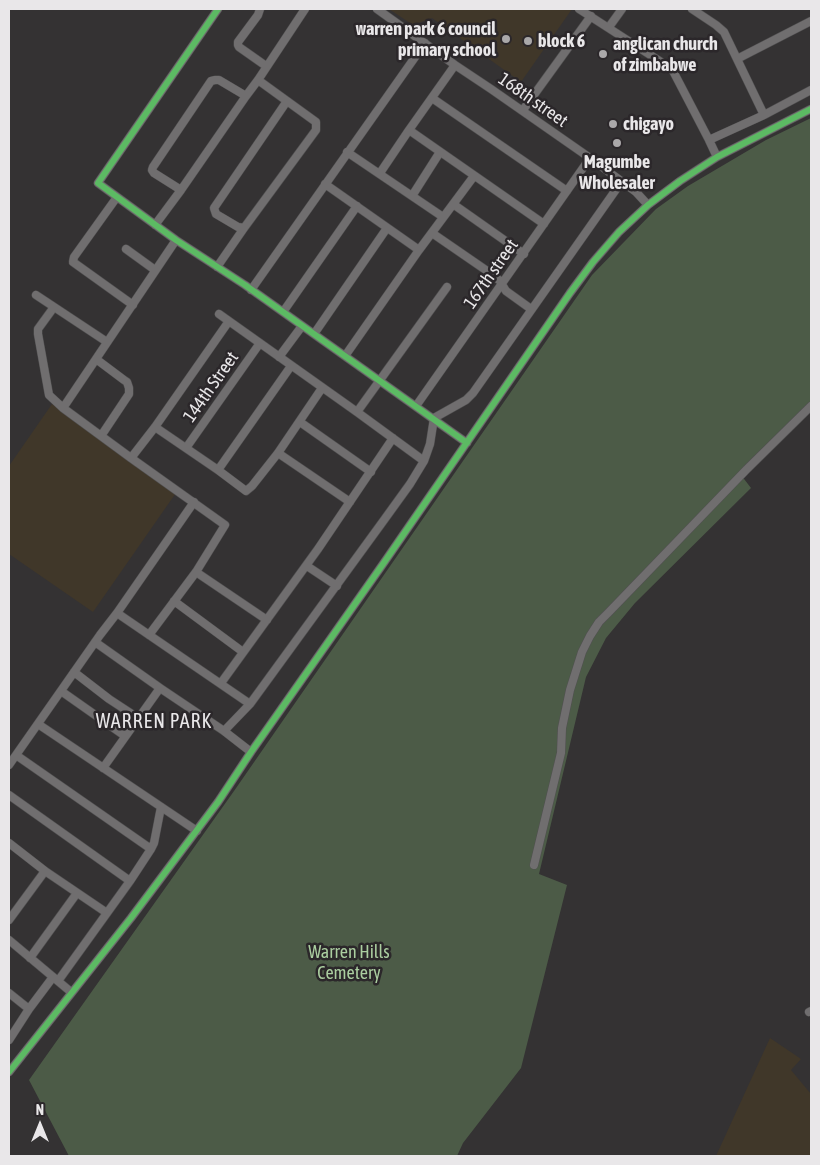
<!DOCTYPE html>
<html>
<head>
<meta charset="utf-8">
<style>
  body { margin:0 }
  #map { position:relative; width:820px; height:1165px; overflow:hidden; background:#343233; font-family:"Asap Condensed",sans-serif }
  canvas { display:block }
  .frame { position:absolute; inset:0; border:10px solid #e9e7e9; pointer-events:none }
  .north { position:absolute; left:15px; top:1100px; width:50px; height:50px; -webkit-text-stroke:4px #2b272a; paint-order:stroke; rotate:0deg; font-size:14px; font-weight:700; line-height:20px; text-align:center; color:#e9e7e9 }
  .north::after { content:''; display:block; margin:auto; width:18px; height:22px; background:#e9e7e9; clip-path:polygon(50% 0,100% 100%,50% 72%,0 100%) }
</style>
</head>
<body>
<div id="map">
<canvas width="820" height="1165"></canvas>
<div class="frame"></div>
<div class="north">N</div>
</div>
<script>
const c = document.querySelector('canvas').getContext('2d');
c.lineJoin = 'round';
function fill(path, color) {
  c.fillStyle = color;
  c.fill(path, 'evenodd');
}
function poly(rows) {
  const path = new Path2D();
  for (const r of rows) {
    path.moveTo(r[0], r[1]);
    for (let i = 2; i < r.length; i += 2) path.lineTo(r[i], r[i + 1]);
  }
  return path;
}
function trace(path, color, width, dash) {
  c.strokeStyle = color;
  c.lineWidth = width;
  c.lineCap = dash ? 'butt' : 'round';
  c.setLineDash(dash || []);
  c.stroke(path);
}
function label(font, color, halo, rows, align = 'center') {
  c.font = font + ' "Asap Condensed",sans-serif';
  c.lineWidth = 5;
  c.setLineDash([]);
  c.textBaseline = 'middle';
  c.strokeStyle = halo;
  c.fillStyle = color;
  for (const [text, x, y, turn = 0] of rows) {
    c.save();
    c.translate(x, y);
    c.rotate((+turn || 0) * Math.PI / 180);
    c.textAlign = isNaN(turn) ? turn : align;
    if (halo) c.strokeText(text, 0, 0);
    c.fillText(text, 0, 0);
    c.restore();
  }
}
const education = poly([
  [389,9,572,9,521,82,432,18,413,25],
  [52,404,178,490,93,612,9,554,9,466],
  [770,1038,801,1059,791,1070,811,1094,811,1156,716,1156]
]);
const green = poly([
  [811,118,811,403,741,475,751,488,635,603,606,638,586,677,539,874,567,885,521,1068,463,1143,457,1156,69,1156,29,1080,234,791,592,275,656,209,688,186,766,140]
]);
const minor = poly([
  [218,9,98,183,176,240,245,285,467,443],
  [260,9,258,15,238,42,238,45,239,47,266,66],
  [377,9,455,65,491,89,590,158,636,192,648,205],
  [579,9,672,69,709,140,717,157],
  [692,9,716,25,724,32,764,115],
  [609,27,622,9],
  [737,59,811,21],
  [455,65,409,130,544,224],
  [258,80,316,122,316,130,244,228,238,227,216,214,214,208,287,101],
  [246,96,219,80,215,80,211,81,153,167,152,170,154,173,181,190,246,96,258,80,305,9],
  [432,98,567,191],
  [523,110,591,16],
  [709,140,764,115,811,90],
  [347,152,443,217],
  [380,173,409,130],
  [325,184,419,250],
  [412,196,440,152],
  [117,197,74,257,73,262,133,305],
  [453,204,524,254],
  [155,225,181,190],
  [432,233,493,275,500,281,506,291,531,309],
  [126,249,155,270],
  [217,267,244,228],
  [251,290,425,43],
  [36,295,107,342],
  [54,307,38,329,38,334,49,395,63,408,131,458,225,525,196,572,149,635],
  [283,312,357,206],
  [219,314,357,412,424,461,430,444,434,418,466,400,473,393,622,181],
  [314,334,387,228],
  [345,356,419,250,474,176],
  [279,357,302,326],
  [96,359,124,380,127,382,129,388,129,394,101,436],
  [416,406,590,158],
  [63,408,176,240],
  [357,412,447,287],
  [300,422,371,472],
  [155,427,218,470,246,491,252,486,278,453,322,388],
  [186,448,260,343],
  [278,453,350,502],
  [131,458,155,427,229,321],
  [218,470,291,366],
  [194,502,117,613,250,704],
  [307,566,337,586],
  [196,572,267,620],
  [174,601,243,652],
  [95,642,160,688,224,731,251,752],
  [74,672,109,699,138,718],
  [221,683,318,549,393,438],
  [61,691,125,736],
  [38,724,197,831],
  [224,731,250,704,384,520,410,484,424,461],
  [16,755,151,849],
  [9,765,100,635,117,613],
  [103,768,160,688],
  [9,795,130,881,151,849,154,843,161,807],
  [9,843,45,871,107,913],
  [534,865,561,753,562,728,570,690,582,652,590,636,599,622,609,612,747,469,811,406],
  [9,920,45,871],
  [9,940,71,992],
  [30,958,77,893],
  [58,981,130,881],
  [9,993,29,1009],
  [809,1012,811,1011],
  [9,1040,29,1009,53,977],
  [9,1072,131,918,218,802,251,752,383,564,570,293,593,262,619,232,648,205,680,181,717,157,811,109]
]);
const cycleway = poly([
  [218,9,98,183,176,240,245,285,467,443],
  [9,1072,131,918,218,802,251,752,383,564,570,293,593,262,619,232,648,205,680,181,717,157,811,109]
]);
const markers = [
  [506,39,5,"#aaa8a9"],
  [528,41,5,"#aaa8a9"],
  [603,54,5,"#aaa8a9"],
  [613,124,5,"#aaa8a9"],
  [617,143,5,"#aaa8a9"]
];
const poiNames = [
  ["warren park 6 council",496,29,"right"],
  ["primary school",496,50,"right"],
  ["block 6",538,41],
  ["anglican church",613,44],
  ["of zimbabwe",613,65],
  ["chigayo",623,124],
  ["Magumbe",617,162,"center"],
  ["Wholesaler",617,183,"center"]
];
const streetNames = [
  ["168th street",533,100,35],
  ["167th street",491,274,-55],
  ["144th Street",211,387,-55]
];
const parkNames = [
  ["Warren Hills",349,952],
  ["Cemetery",349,973]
];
const quarterNames = [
  ["WARREN PARK",154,722]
];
fill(education, '#403729');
fill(green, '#4c5b47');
trace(minor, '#515051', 9);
trace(minor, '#706e6f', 8);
trace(cycleway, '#5cba63', 6);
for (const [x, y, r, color] of markers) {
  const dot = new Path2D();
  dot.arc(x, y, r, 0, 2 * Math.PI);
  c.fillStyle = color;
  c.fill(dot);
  trace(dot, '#2b272a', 2);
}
label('bold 18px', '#e9e7e9', '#2b272a', poiNames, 'left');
label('18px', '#e9e7e9', '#2b272a', streetNames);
label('18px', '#abcea0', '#2b272a', parkNames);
c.letterSpacing = '1px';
label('20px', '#e9e7e9', '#2b272a', quarterNames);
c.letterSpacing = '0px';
</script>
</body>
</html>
